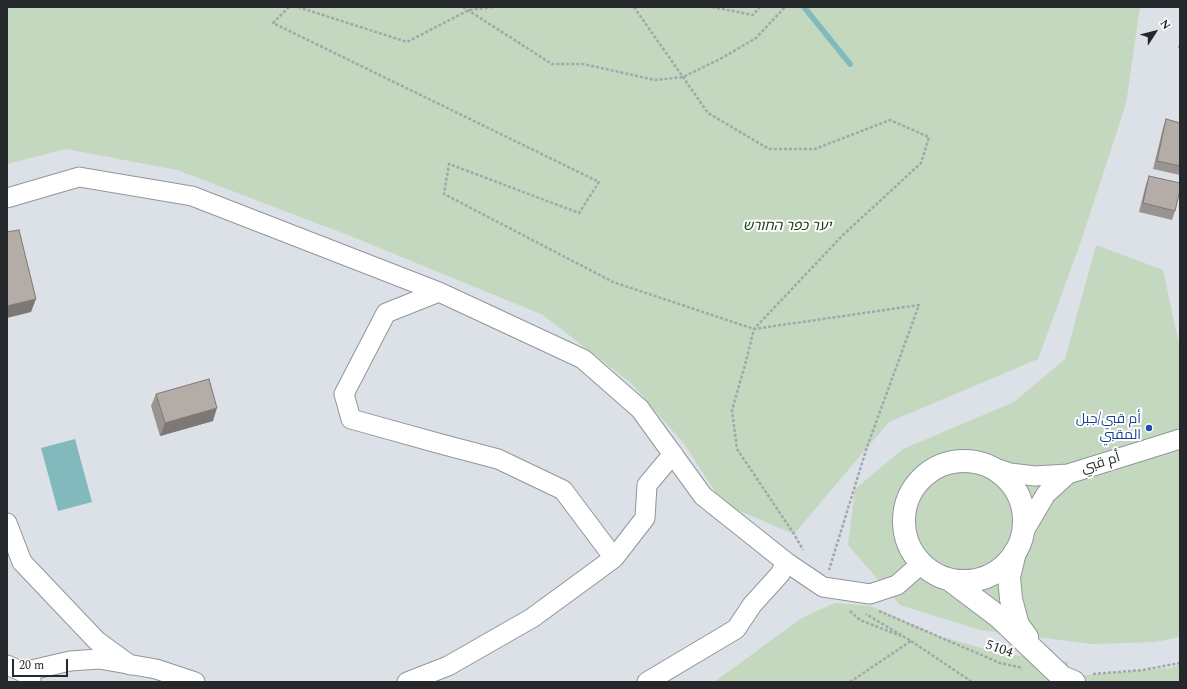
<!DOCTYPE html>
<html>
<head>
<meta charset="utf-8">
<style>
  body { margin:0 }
  #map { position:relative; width:1187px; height:689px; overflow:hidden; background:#dbe1e7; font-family:Spectral,serif }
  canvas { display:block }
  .frame { position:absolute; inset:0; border:8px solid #26292b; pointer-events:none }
  .north { position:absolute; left:1135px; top:12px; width:40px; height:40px; -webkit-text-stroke:3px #fff; paint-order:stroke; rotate:54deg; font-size:11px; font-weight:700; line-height:16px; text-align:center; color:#26292b }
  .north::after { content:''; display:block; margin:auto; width:14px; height:18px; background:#26292b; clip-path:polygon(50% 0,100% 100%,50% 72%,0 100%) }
  .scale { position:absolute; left:12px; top:659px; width:56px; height:18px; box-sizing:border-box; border:2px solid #26292b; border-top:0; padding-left:5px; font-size:12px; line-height:14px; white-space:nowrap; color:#26292b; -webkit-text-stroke:3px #fff; paint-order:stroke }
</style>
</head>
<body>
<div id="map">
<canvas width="1187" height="689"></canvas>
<div class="frame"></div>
<div class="north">N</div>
<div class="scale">20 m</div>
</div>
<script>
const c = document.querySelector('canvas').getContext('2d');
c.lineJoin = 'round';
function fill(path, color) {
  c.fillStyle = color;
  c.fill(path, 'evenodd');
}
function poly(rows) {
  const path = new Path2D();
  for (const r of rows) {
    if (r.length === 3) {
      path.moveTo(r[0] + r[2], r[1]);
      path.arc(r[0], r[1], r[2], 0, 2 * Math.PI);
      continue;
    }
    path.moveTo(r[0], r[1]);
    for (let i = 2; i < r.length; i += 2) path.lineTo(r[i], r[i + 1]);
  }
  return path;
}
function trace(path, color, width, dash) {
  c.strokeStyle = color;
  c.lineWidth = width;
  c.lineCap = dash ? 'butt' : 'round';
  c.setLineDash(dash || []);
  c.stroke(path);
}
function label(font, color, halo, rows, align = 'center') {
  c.font = font + ' Spectral,Cairo,"Noto Sans Hebrew",serif';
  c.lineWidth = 4;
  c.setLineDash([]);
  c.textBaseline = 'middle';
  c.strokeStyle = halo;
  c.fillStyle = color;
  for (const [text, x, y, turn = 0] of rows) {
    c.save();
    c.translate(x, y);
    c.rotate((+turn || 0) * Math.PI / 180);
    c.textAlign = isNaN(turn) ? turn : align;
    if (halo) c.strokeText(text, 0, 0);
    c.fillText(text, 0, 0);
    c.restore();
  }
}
const green = poly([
  [7,7,1140,7,1126,104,1079,247,1038,359,889,422,794,534,723,504,685,445,631,383,543,315,353,237,177,170,66,149,7,164],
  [1096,245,1163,270,1180,349,1180,637,1155,642,1092,644,980,630,900,605,848,545,855,489,903,449,1014,402,1065,359],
  [835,603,871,606,939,636,999,653,1069,662,1063,677,1171,668,1180,664,1180,682,714,682,802,618]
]);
const water = poly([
  [75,439,92,502,58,511,41,448]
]);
const stream = poly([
  [804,7,850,64]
]);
const path = poly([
  [289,7,273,23,599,182,579,213,449,164,444,194,613,282,754,329,919,305,867,447,829,570],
  [298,7,407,42,469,10,493,7],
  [463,7,552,64,583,64,655,80,683,77,720,59,756,38,785,7],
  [634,7,708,113,769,149,815,149,890,120,929,137,921,163,843,235,754,329,745,365,732,410,737,449,794,534,803,550],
  [712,7,753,15,760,7],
  [850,611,860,620,901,636],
  [879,611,1000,663,1023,668],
  [911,641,972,682],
  [1093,674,1143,670,1180,663],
  [850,682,911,641,866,614]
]);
const street = poly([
  [7,198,79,177,192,196,439,292],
  [673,454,647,485,645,518,614,558,563,490,498,459,441,444,351,419,344,394,386,313,439,292,583,359,640,409,703,496,786,562],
  [986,465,1010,473,1035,476,1068,474,1180,439],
  [7,523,22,562,97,641,130,665],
  [1023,533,1046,494,1068,474],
  [7,665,23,672,31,680],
  [23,672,70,661,99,659,156,669,195,682],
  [407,682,448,666,532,618,614,558],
  [647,682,736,629,752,605,780,574,786,562,823,587,870,594,897,585,922,563]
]);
const secondary = poly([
  [964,521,60],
  [1015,552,1009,577,1011,599,1018,625,1027,637],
  [950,580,999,617,1062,677,1074,682]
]);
const wall = poly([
  [1180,41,1180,49,1178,48],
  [1166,119,1180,123,1180,175,1153,169,1163,128],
  [1149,176,1175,211,1172,220,1139,212,1146,184],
  [156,394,213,421,160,436,151,406]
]);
const shadedWall = poly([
  [36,299,31,312,7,318,7,306],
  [217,408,213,421,160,436,165,423]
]);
const building = poly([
  [1166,119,1180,123,1180,166,1157,161,1166,119],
  [1149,176,1180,183,1180,190,1175,211,1143,203,1149,176],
  [19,230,36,299,7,306,7,232,19,230],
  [209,379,217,408,165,423,156,394,209,379]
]);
const markers = [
  [1149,428,4,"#1a4fb4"]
];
const parkNames = [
  ["יער כפר החורש",787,227]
];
const transitNames = [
  ["أم قبي/جبل",1141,420],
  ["المقبي",1141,436]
];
const streetNames = [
  ["أم قبي",1101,464,-17],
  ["5104",999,650,19]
];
fill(green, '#c3d8bf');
fill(water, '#82b9bd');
trace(stream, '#82b9bd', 5.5);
trace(street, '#91969b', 21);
trace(secondary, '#91969b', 24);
trace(path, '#a2a7ac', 2.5, [3, 2]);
trace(street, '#fff', 19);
trace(secondary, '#fff', 22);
fill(wall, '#9a9490');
fill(shadedWall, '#7d7875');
fill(building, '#b3aca7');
trace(building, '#7d7875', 1);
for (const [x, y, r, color] of markers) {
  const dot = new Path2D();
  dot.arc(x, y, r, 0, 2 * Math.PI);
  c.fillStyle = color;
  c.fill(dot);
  trace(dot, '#fff', 1.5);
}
label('italic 14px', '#163f11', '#fff', parkNames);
label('14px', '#164399', '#fff', transitNames, 'right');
label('14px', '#26292b', '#fff', streetNames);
</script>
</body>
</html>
